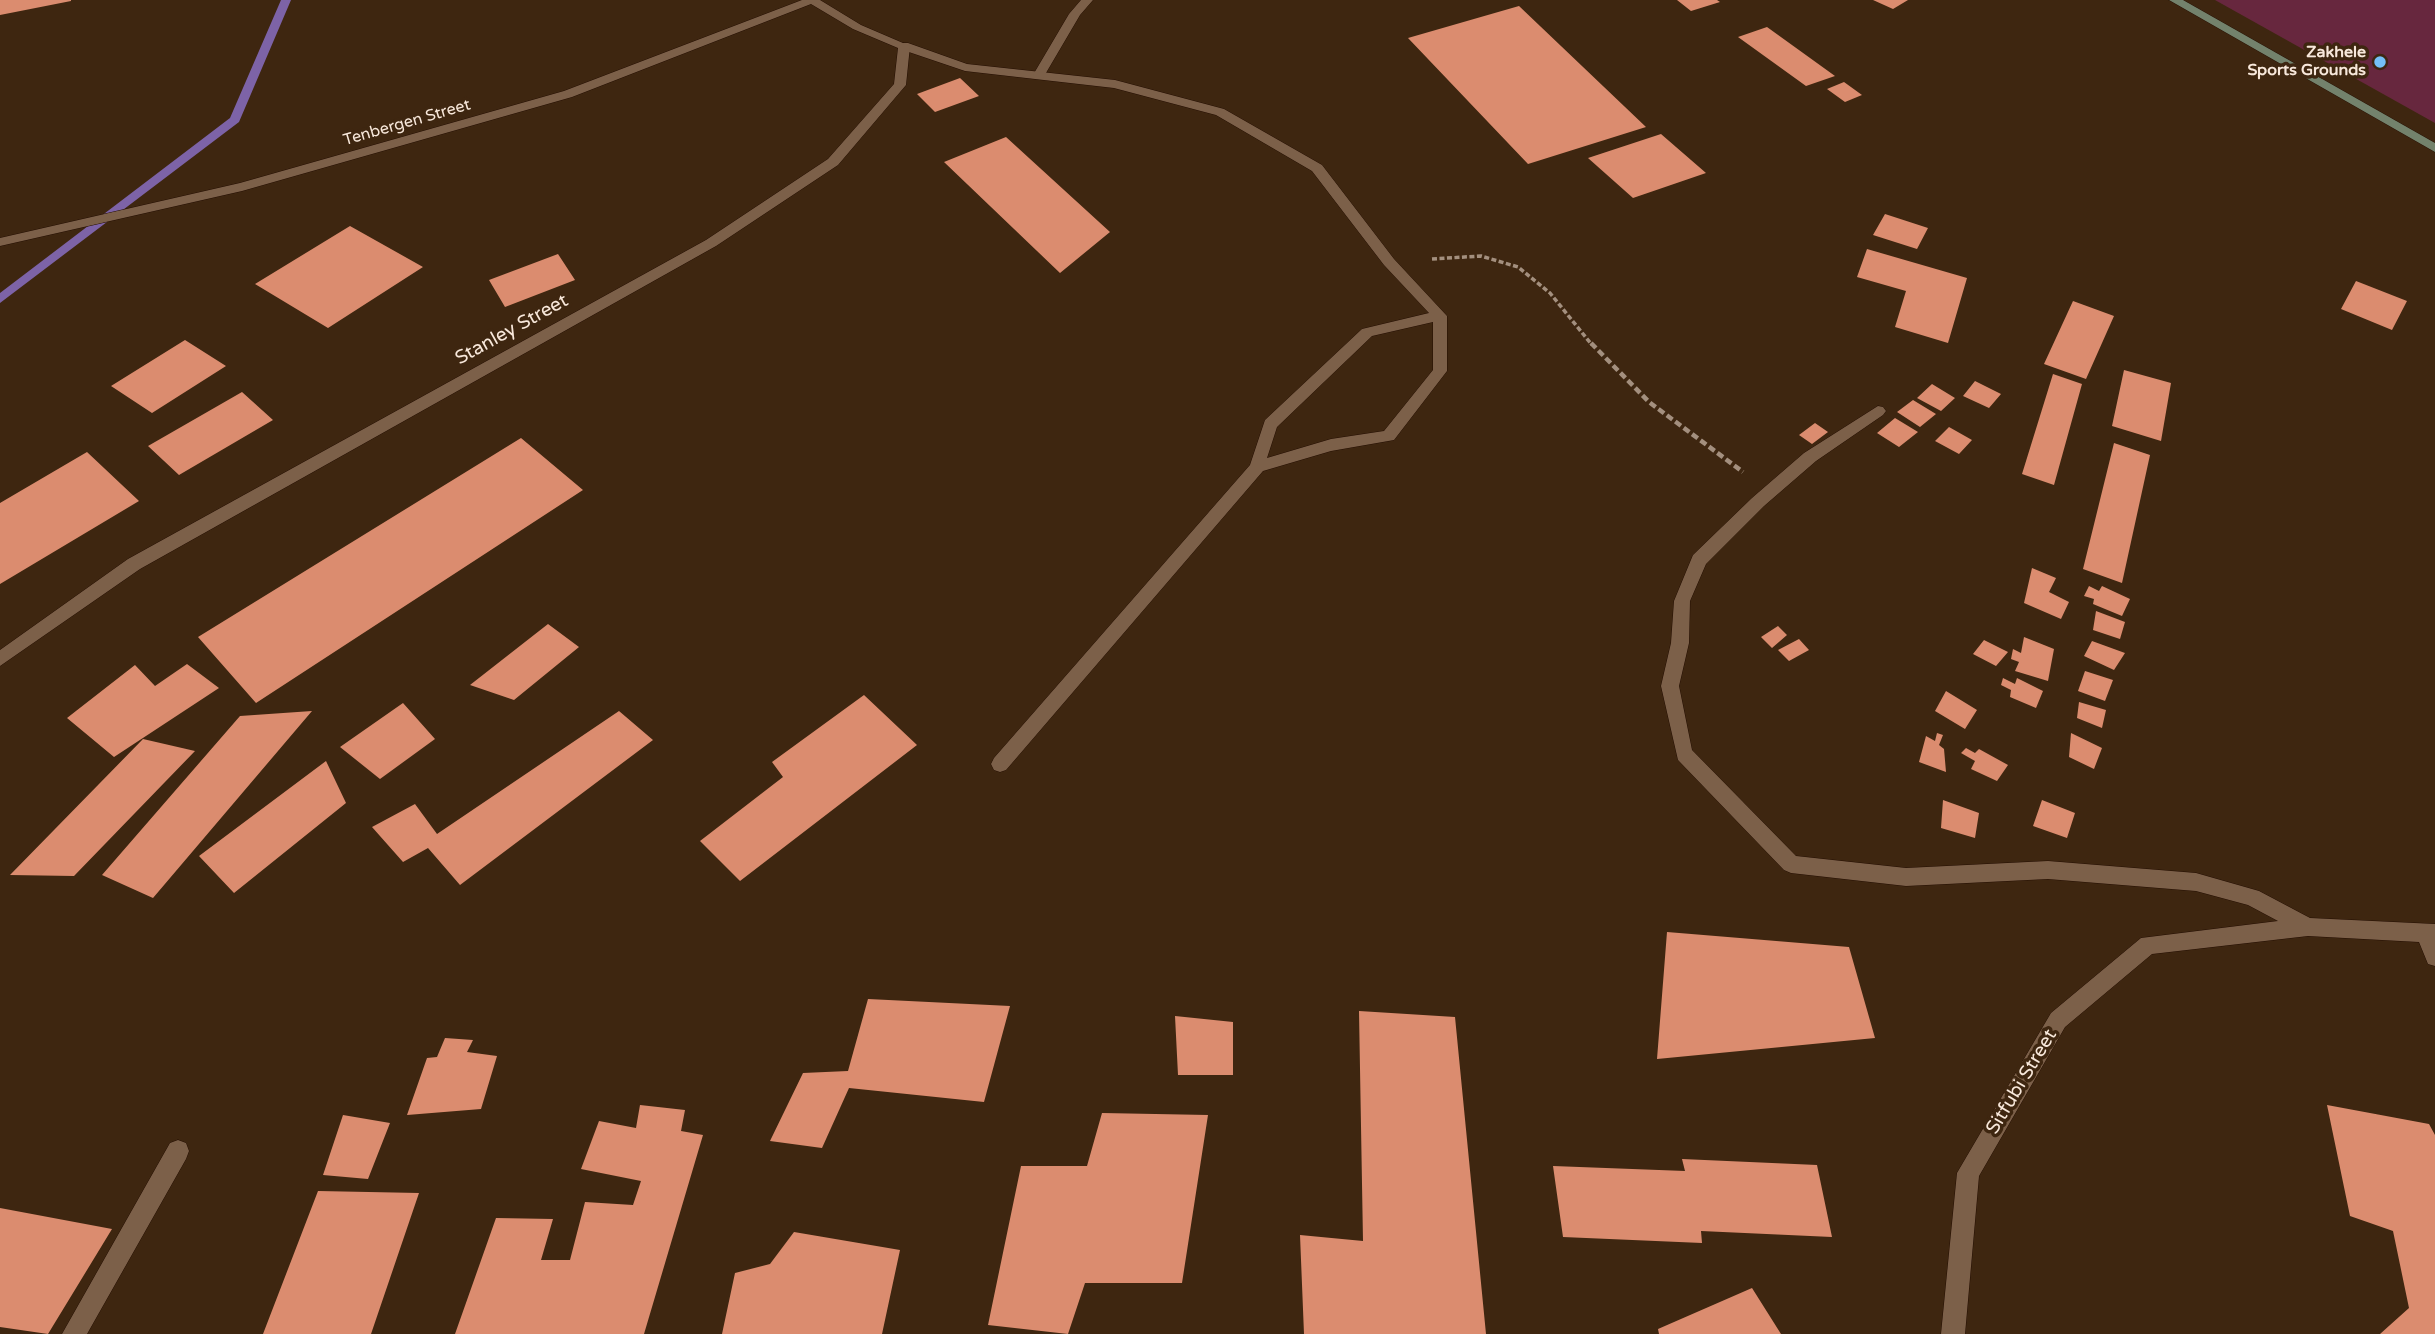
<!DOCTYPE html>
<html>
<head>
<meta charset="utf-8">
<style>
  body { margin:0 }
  canvas { display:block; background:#3e2610 }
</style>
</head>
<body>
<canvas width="2435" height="1334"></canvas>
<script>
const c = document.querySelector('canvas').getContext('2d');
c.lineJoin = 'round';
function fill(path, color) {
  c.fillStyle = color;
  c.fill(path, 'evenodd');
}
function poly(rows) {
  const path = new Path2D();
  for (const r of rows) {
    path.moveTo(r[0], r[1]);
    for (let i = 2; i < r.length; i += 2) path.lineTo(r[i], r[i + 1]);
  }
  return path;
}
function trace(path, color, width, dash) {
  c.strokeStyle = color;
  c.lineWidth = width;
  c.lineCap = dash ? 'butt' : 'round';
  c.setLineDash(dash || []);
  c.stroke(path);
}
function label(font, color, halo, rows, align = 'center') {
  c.font = font + ' "Varela Round",sans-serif';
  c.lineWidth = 7;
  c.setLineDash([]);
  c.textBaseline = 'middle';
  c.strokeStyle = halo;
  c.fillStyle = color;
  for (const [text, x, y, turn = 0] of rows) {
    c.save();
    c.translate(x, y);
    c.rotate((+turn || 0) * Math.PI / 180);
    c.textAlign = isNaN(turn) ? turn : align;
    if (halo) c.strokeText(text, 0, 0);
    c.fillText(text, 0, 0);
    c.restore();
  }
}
const green = poly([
  [2215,0,2435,0,2435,123]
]);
const stream = poly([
  [281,0,291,0,239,122,0,303,0,293,230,118,281,0]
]);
const building = poly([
  [0,0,71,0,71,1,0,15],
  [1677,0,1717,0,1720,2,1691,11],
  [1873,0,1908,0,1893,9],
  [1519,6,1646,127,1528,164,1408,38],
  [1767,27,1835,76,1806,86,1738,37],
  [960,78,979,96,935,112,917,94],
  [1844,82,1862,95,1845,102,1827,89],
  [1661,134,1706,173,1633,198,1588,158],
  [1006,137,1110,232,1060,273,944,162],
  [1885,214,1928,228,1917,249,1873,235],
  [350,226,423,267,328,328,255,284],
  [1867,249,1967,278,1948,343,1895,327,1906,291,1857,277],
  [558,254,575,280,505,307,489,280],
  [2356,281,2407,301,2392,330,2341,309],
  [2073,301,2114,316,2086,379,2044,364],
  [185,340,226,366,152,413,111,386],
  [2124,370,2171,383,2161,441,2112,426],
  [2053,374,2082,384,2054,485,2022,474],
  [1975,381,2001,394,1989,408,1963,396],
  [1932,384,1955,398,1941,411,1917,398],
  [242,392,273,420,179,475,148,446],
  [1913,400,1936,414,1920,427,1897,412],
  [1895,418,1918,432,1899,447,1877,433],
  [1815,423,1828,432,1812,444,1799,435],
  [1949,427,1972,440,1959,454,1935,441],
  [521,438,583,490,256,703,198,637],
  [2114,443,2150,455,2122,583,2083,569],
  [87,452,139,501,0,584,0,503],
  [2032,568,2056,578,2049,592,2069,602,2061,619,2024,603],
  [2089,586,2099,591,2102,586,2130,599,2122,616,2093,604,2094,599,2084,596],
  [2096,611,2125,622,2120,639,2093,630],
  [548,624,579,647,514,700,470,685],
  [1778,626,1787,635,1772,648,1761,637],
  [2024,637,2054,649,2048,681,2015,671,2019,662,2011,659,2013,649,2021,653],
  [1799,639,1809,650,1789,661,1778,650],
  [1984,640,2008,652,1996,666,1973,654],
  [2092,641,2125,653,2114,670,2084,656],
  [187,664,219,688,114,757,67,718,135,665,155,686],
  [2085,671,2113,680,2105,701,2078,691],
  [2003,678,2015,684,2017,678,2043,691,2036,708,2010,697,2011,690,2001,685],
  [1946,691,1977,710,1965,729,1935,711],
  [864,695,917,745,740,881,700,841,783,777,772,762],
  [2079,702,2106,710,2102,728,2077,718],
  [403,703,435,739,380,779,340,747],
  [312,711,153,898,102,875,240,716],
  [619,711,653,740,460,885,428,848,403,862,372,827,415,804,437,834],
  [1937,733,1943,735,1939,745,1944,749,1946,772,1919,762,1926,736,1935,741],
  [2071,733,2102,748,2094,769,2069,757],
  [143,739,195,751,74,876,10,875],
  [1966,748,1975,753,1979,749,2008,765,1997,781,1971,769,1975,761,1961,753],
  [326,761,346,803,234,893,199,856],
  [1943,800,1979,813,1975,838,1941,828],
  [2042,800,2075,813,2067,838,2033,826],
  [1667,932,1849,947,1875,1038,1657,1059],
  [868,999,1010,1006,984,1102,849,1088,822,1148,770,1141,803,1073,848,1071],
  [1359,1011,1455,1017,1486,1334,1304,1334,1300,1235,1363,1241],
  [1175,1016,1233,1022,1233,1075,1178,1075],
  [445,1038,473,1040,467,1052,497,1056,481,1109,407,1115,427,1058,437,1057],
  [640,1105,685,1110,681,1131,703,1135,644,1334,455,1334,496,1218,553,1219,541,1260,570,1260,585,1202,633,1205,641,1181,581,1169,599,1121,636,1128],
  [2327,1105,2429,1124,2435,1135,2435,1334,2380,1334,2409,1308,2393,1231,2350,1216],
  [1102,1113,1208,1115,1182,1283,1085,1283,1068,1334,988,1325,1021,1166,1087,1166],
  [343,1115,390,1123,368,1179,323,1175],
  [1682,1159,1817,1165,1832,1237,1701,1231,1702,1243,1563,1237,1553,1166,1685,1171],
  [318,1191,419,1193,371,1334,263,1334],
  [0,1208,112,1229,48,1334,0,1327],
  [794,1232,900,1250,882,1334,722,1334,735,1273,770,1264],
  [1752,1288,1781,1334,1659,1334,1658,1329]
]);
const pathFar1 = poly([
  [1432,259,1481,256,1518,267,1550,293,1592,345]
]);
const path = poly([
  [1591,343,1649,402,1743,472]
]);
const lane = poly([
  [900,43,908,43,967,64,1115,80,1224,109,1322,165,1394,259,1447,316,1447,371,1394,440,1331,451,1263,471,1006,770,1000,772,994,770,991,764,994,758,1250,465,1265,420,1362,329,1429,313,1384,265,1312,171,1216,115,1114,88,965,71,900,49,900,43],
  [1433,322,1433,370,1384,431,1331,439,1267,458,1277,427,1372,336,1433,322]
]);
const street = poly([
  [802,0,820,0,861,25,910,46,906,85,838,165,716,246,140,569,0,666,0,650,128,559,706,240,828,159,894,84,898,48,853,29,811,4,572,97,242,191,0,246,0,238,240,183,564,91,802,0],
  [1081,0,1093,0,1080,15,1043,78,1035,78,1033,75,1069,14,1081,0],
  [1878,406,1883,407,1886,411,1883,415,1816,461,1764,506,1706,564,1690,601,1689,643,1679,686,1692,750,1796,856,1906,868,2048,861,2196,873,2259,891,2310,918,2435,924,2435,966,2428,964,2419,942,2308,936,2152,954,2065,1027,1979,1176,1965,1334,1941,1334,1957,1173,2051,1013,2141,938,2278,921,2248,905,2196,891,2048,879,1906,886,1791,873,1784,870,1678,760,1661,686,1671,643,1674,601,1693,555,1752,498,1804,453,1878,406],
  [178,1140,186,1143,189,1151,186,1159,87,1334,62,1334,170,1143,178,1140]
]);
const secondary = poly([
  [2169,0,2183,0,2435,143,2435,152,2169,0]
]);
const markers = [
  [2380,62,7,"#74c0f6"]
];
const farPoinames = [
  ["Zakhele",2366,53],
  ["Sports Grounds",2366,71]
];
const farStreetnames = [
  ["Tenbergen Street",407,123,-16]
];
const streetNames = [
  ["Stanley Street",512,330,-29],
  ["Sitfubi Street",2022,1082,-59]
];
fill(green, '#67273e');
fill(stream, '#7d63a7');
fill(building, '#db8c6f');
trace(lane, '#240e00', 1);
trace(street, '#240e00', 1);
trace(secondary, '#240e00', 1);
trace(pathFar1, '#a38f7e', 3.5, [5, 2.5]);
trace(path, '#a38f7e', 4.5, [7, 3.5]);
fill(lane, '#7c6049');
fill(street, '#7c6049');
fill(secondary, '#73826c');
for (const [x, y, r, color] of markers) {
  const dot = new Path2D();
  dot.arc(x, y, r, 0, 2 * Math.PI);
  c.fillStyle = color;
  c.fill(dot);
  trace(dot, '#3e2610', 2.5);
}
label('bold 16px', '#f8e8db', '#3e2610', farPoinames, 'right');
label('16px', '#f8e8db', '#3e2610', farStreetnames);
label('19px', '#f8e8db', '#3e2610', streetNames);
</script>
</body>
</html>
